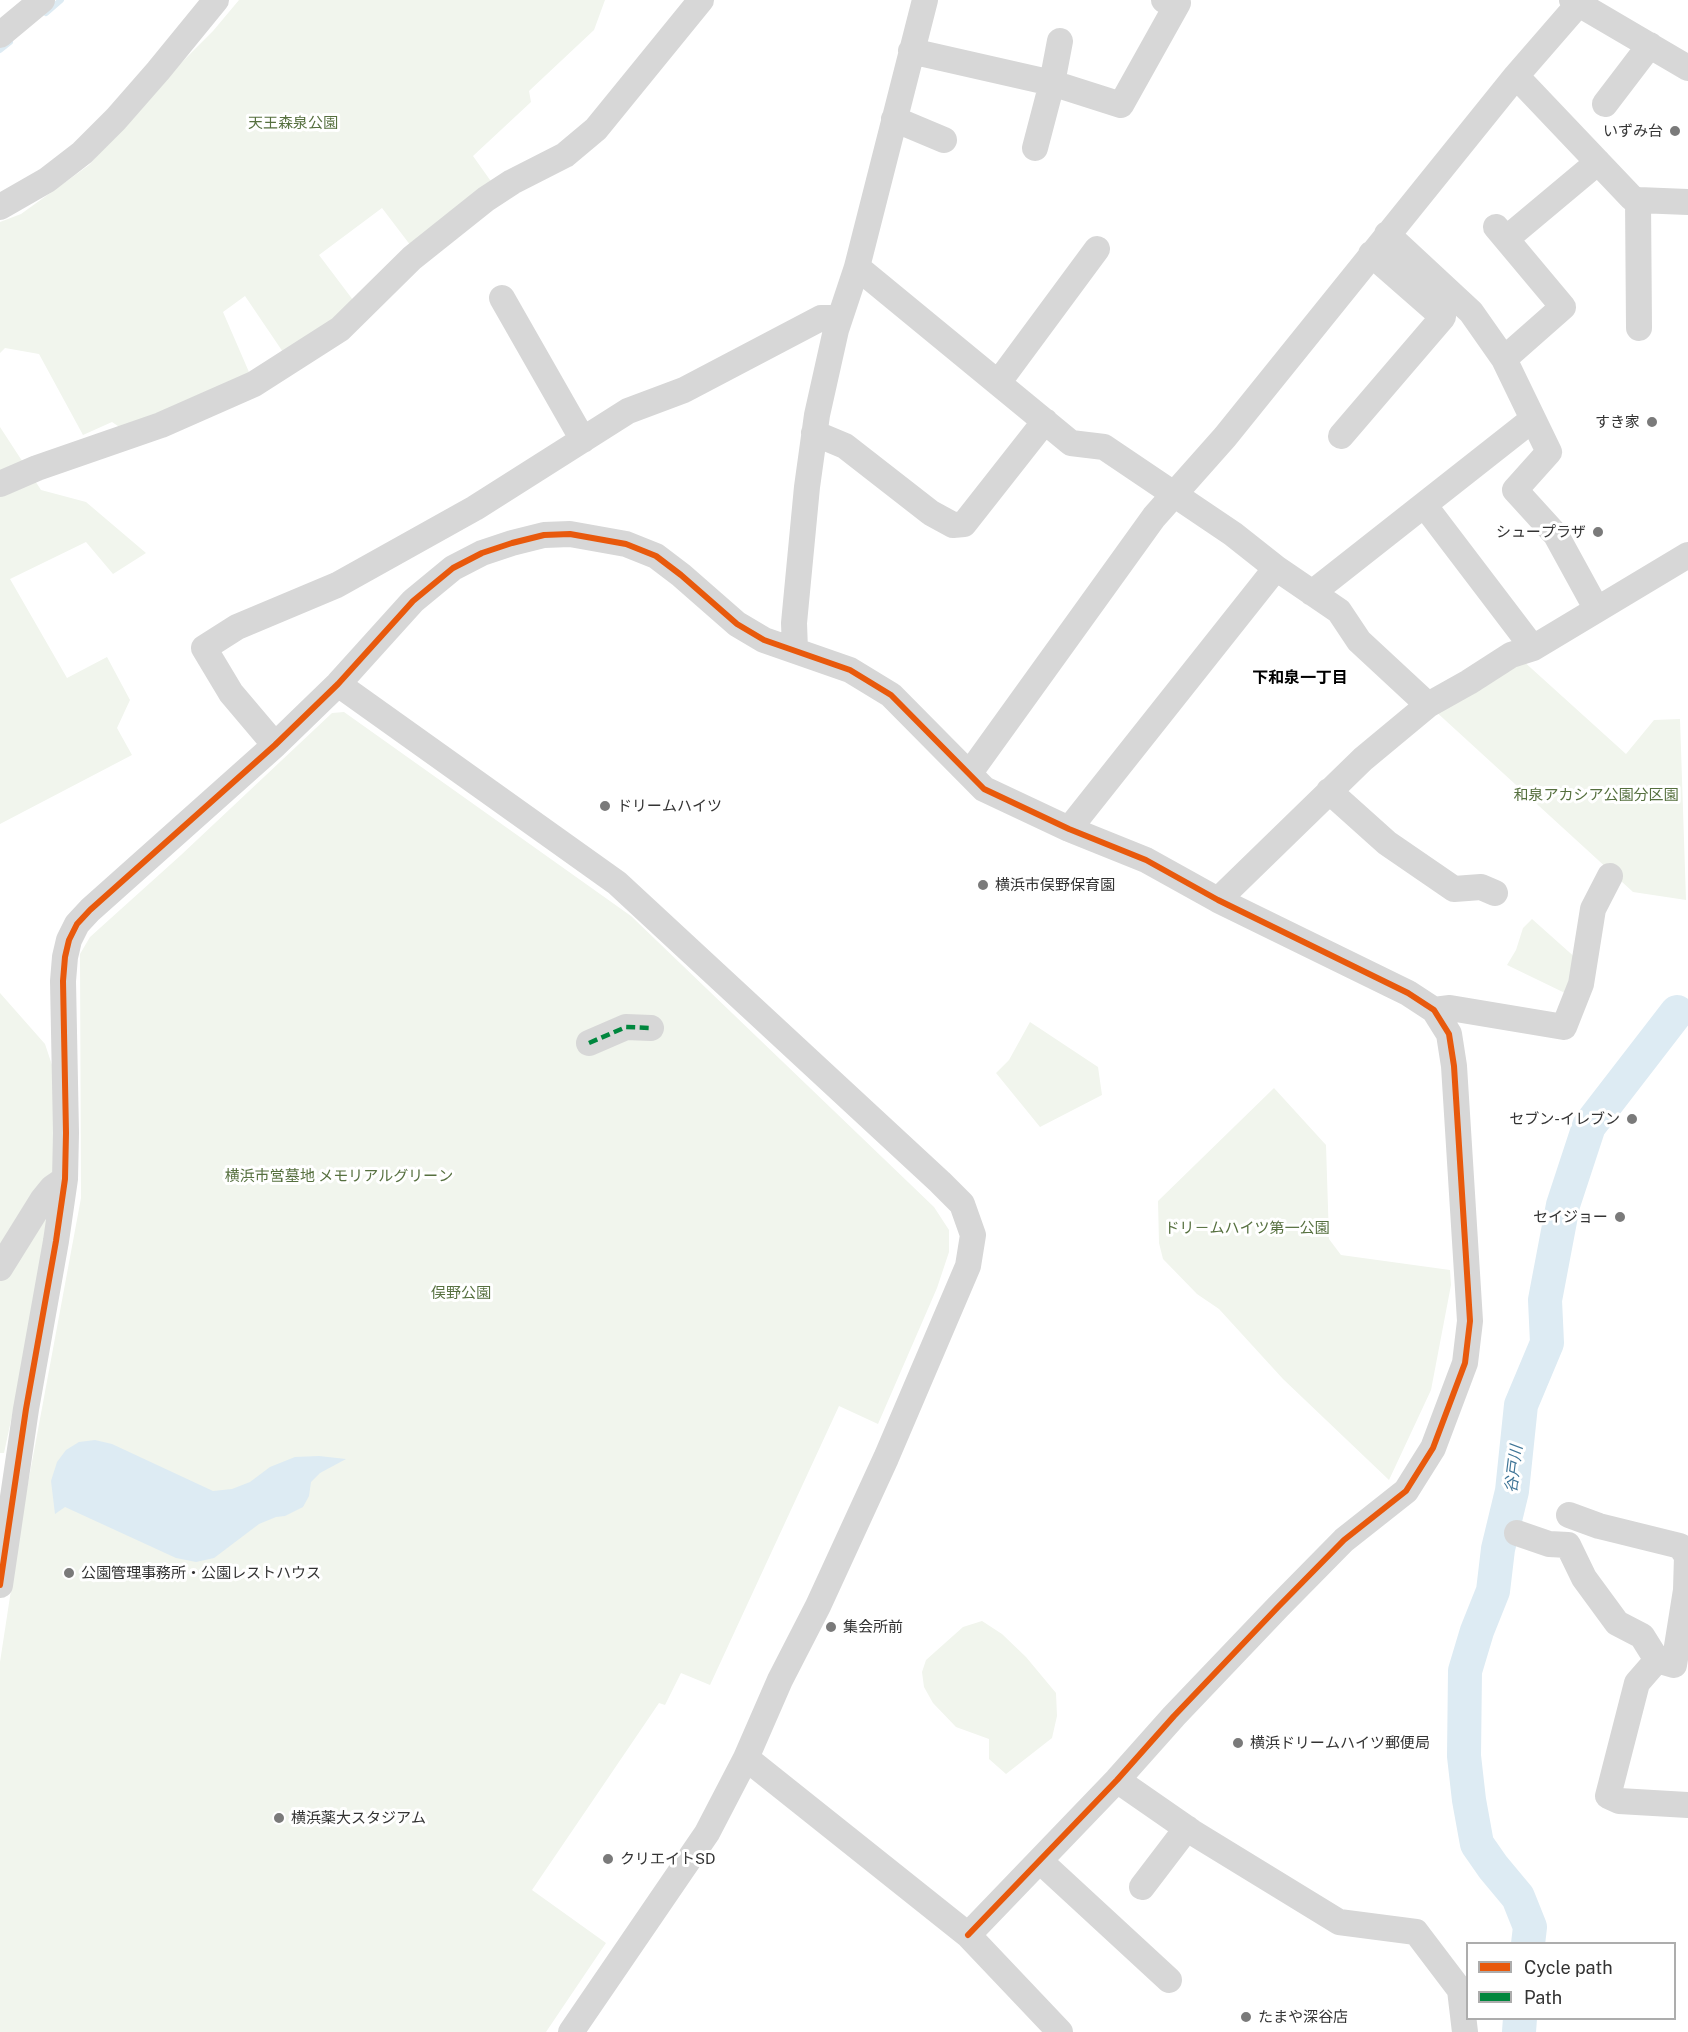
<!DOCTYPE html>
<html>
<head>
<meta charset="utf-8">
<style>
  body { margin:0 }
  #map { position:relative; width:1688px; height:2032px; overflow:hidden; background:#fff; font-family:"Public Sans",sans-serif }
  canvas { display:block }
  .legend { position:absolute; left:1466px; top:1942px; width:210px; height:78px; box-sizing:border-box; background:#fff; border:2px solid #adadad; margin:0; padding:8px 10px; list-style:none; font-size:18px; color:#333 }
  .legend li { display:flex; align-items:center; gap:12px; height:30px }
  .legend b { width:30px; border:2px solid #adadad }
</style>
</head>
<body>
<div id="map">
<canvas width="1688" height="2032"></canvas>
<ul class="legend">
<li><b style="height:8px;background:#e8590c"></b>Cycle path</li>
<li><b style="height:8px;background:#00873e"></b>Path</li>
</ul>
</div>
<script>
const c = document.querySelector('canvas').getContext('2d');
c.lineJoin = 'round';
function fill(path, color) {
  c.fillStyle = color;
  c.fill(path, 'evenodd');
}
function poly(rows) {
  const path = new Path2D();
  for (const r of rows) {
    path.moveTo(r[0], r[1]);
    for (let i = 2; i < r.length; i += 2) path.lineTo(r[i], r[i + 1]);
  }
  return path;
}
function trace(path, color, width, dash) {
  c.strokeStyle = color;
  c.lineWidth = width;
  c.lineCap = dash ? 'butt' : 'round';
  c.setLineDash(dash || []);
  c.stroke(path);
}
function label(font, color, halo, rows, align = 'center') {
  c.font = font + ' "Public Sans","Noto Sans JP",sans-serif';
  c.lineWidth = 6;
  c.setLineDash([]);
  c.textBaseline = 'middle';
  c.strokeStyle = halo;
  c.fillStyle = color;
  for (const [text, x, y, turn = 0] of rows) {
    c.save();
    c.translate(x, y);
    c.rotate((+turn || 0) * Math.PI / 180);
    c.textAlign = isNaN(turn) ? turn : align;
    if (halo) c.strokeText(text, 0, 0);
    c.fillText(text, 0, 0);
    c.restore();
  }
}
const green = poly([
  [239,0,605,0,594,30,529,91,531,102,473,156,495,187,414,250,382,208,319,255,353,300,349,312,287,358,245,296,223,312,252,379,127,432,112,422,83,435,39,354,5,348,0,353,0,222,21,214,89,165,166,78,213,31],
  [0,427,41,490,86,502,146,553,113,574,86,542,10,579,67,678,107,657,130,700,117,728,132,755,0,824],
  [1521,659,1626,754,1654,720,1680,719,1686,900,1633,892,1433,709],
  [344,712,631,916,934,1207,949,1230,949,1252,937,1288,878,1424,839,1406,710,1685,681,1673,665,1705,659,1703,532,1890,606,1943,546,2032,0,2032,0,1662,24,1505,81,1198,80,954,90,937,181,855,332,713],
  [1532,919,1578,960,1567,994,1507,965,1516,950,1523,928],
  [0,993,45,1044,63,1098,64,1173,4,1453,0,1453],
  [1030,1022,1098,1067,1102,1095,1040,1127,996,1073,1009,1060],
  [1274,1088,1326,1145,1329,1239,1341,1255,1450,1270,1451,1285,1431,1390,1389,1480,1283,1379,1219,1309,1197,1294,1163,1259,1159,1243,1158,1201],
  [982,1621,1002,1634,1026,1657,1056,1693,1057,1716,1052,1738,1006,1774,989,1759,989,1739,956,1727,933,1703,924,1687,922,1672,926,1660,963,1627]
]);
const water = poly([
  [95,1440,112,1444,213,1491,232,1489,250,1482,270,1467,295,1457,319,1456,346,1459,320,1473,311,1482,309,1496,303,1507,285,1516,276,1517,259,1524,214,1558,196,1562,176,1558,65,1507,55,1514,51,1481,57,1462,66,1450,79,1442]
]);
const stream = poly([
  [46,13,61,0],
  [0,50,10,42]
]);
const river = poly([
  [1528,1944,1530,1927,1518,1897,1493,1867,1477,1844,1469,1800,1464,1756,1465,1671,1477,1631,1493,1591,1498,1549,1512,1491,1521,1405,1547,1343,1545,1300,1563,1205,1589,1126,1677,1012],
  [1519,2032,1520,2018]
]);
const minor = poly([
  [1572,0,1688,68],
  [0,35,42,0],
  [911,51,1052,83,1121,105,1178,3,1164,0],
  [1516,76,1632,198,1638,200,1688,202],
  [1605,104,1650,45],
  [894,119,944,140],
  [1035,148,1052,83,1060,41],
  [1638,200,1639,328],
  [0,207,47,180,82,153,116,119,158,71,216,0],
  [1496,227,1563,307,1504,359],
  [1387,234,1471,312,1504,359,1549,452,1515,490,1556,535,1596,608],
  [1506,239,1598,162],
  [857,267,1071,443,1104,447,1233,534,1276,568,1339,611,1359,641,1428,705],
  [502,298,583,440],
  [998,383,1097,249],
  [814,433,845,446,931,513,953,525,964,524,1045,421],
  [1341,436,1443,317,1371,254],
  [0,484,37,468,161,425,254,384,340,329,412,258,486,199,512,182,565,155,596,129,701,0],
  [1425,506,1533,648],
  [1312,593,1533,419],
  [795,650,794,623,807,487,817,415,836,330,857,267,925,0],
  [338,684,617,883,940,1182,962,1204,973,1235,968,1266,886,1458,818,1606,780,1680,746,1758,707,1833,571,2032],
  [275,745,231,693,204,648,237,627,337,585,475,508,628,411,684,390,821,318,839,318],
  [969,774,1154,517,1225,437,1516,76,1582,0],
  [1329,791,1387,843,1454,889,1481,887,1495,893],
  [1069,829,1276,568],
  [1218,900,1363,759,1428,705,1469,682,1511,655,1533,648,1688,555],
  [1434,1010,1450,1008,1564,1027,1581,984,1593,909,1610,876],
  [589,1043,626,1027,651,1028],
  [0,1268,43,1199,52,1188,65,1179],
  [1569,1515,1599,1526,1680,1546,1687,1556,1686,1590,1674,1665,1657,1660],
  [1517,1533,1549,1544,1568,1545,1584,1578,1617,1623,1642,1636,1657,1660,1637,1683,1608,1796,1619,1801,1688,1805],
  [0,1585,26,1409,56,1241,65,1179,66,1133,63,981,65,957,69,940,77,924,90,910,275,745,338,684,413,601,453,568,482,553,512,543,544,535,570,534,626,544,656,556,681,575,737,624,764,640,850,670,891,695,984,789,1069,829,1146,860,1218,900,1408,993,1434,1010,1449,1034,1454,1066,1470,1321,1465,1363,1433,1448,1406,1491,1344,1540,1278,1607,1174,1716,1117,1780,968,1935],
  [746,1758,968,1935,1060,2032],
  [1117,1780,1192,1832,1339,1922,1416,1932,1460,1990,1465,2032],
  [1040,1861,1169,1980],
  [1142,1887,1187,1828]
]);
const quiet = poly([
  [589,1043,626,1027,651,1028]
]);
const cycleway = poly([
  [0,1585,26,1409,56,1241,65,1179,66,1133,63,981,65,957,69,940,77,924,90,910,275,745,338,684,413,601,453,568,482,553,512,543,544,535,570,534,626,544,656,556,681,575,737,624,764,640,850,670,891,695,984,789,1069,829,1146,860,1218,900,1408,993,1434,1010,1449,1034,1454,1066,1470,1321,1465,1363,1433,1448,1406,1491,1344,1540,1278,1607,1174,1716,1117,1780,968,1935]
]);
const markers = [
  [1675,131,6,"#7a7a7a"],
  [1652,422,6,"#7a7a7a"],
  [1598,532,6,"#7a7a7a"],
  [605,806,6,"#7a7a7a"],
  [983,885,6,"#7a7a7a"],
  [1632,1119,6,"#7a7a7a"],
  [1620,1217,6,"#7a7a7a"],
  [69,1573,6,"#7a7a7a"],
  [831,1627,6,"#7a7a7a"],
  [1238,1743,6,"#7a7a7a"],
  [279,1818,6,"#7a7a7a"],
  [608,1859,6,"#7a7a7a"],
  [1246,2017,6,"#7a7a7a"]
];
const parkNames = [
  ["天王森泉公園",293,123],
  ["和泉アカシア公園分区園",1596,795],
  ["横浜市営墓地 メモリアルグリーン",339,1176],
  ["ドリ－ムハイツ第一公園",1247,1228],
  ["俣野公園",461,1293]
];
const poiNames = [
  ["いずみ台",1663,131,"right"],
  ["すき家",1640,422,"right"],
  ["シュープラザ",1586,532,"right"],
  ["ドリームハイツ",617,806],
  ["横浜市俣野保育園",995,885],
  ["セブン-イレブン",1620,1119,"right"],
  ["セイジョー",1608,1217,"right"],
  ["公園管理事務所・公園レストハウス",81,1573],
  ["集会所前",843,1627],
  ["横浜ドリームハイツ郵便局",1250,1743],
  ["横浜薬大スタジアム",291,1818],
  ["クリエイトSD",620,1859],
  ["たまや深谷店",1258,2017]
];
const neighbourhoodNames = [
  ["下和泉一丁目",1300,678]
];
const waterNames = [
  ["谷戸川",1514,1469,-83]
];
fill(green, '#f1f5ed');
fill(water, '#ddebf3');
trace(stream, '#ddebf3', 6);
trace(river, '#ddebf3', 34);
trace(minor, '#d7d7d7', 26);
trace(quiet, '#00873e', 4.5, [9, 4.5]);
trace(cycleway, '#e8590c', 6);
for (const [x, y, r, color] of markers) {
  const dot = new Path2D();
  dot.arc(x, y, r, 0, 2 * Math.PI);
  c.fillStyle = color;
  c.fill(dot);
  trace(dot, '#fff', 2);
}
label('15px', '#56703f', '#fff', parkNames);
label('15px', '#333', '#fff', poiNames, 'left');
label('bold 16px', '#000', '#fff', neighbourhoodNames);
label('italic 16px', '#3f7597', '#fff', waterNames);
</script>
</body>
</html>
